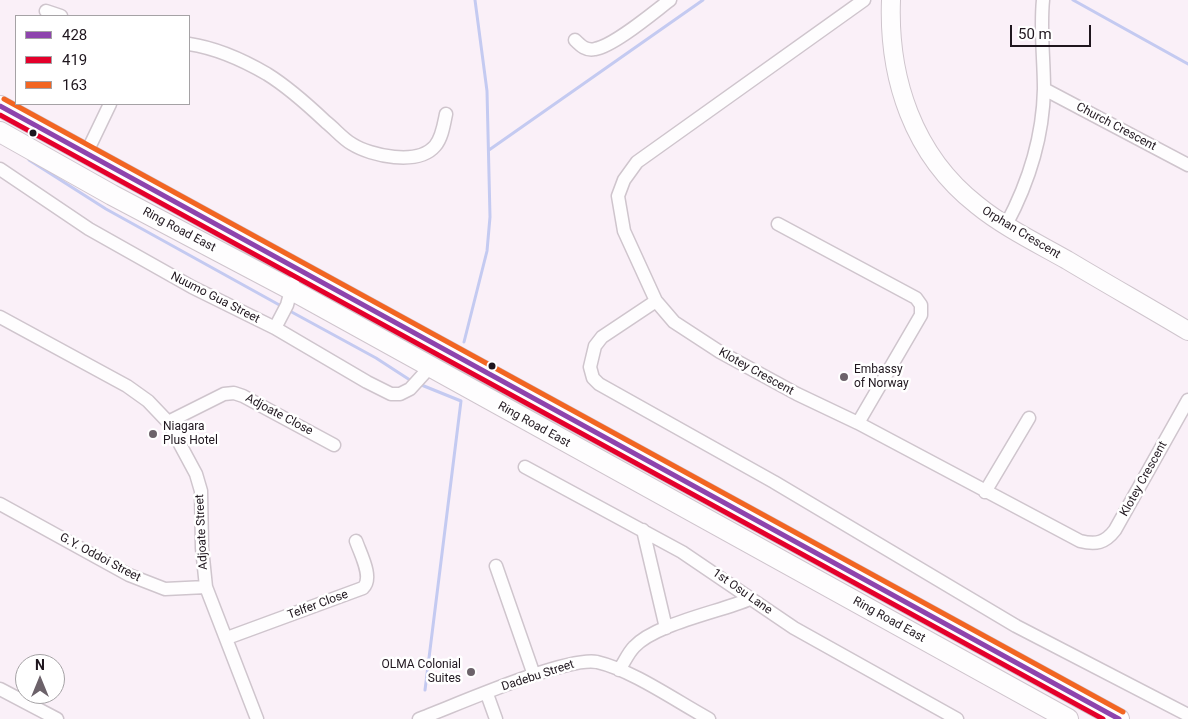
<!DOCTYPE html>
<style>
body{margin:0}
#map{position:relative;width:1188px;height:719px;overflow:hidden;background:#faf0f8;font-family:Roboto,sans-serif}
canvas{display:block}
.legend{position:absolute;left:15px;top:15px;width:175px;height:90px;box-sizing:border-box;background:#fff;border:1px solid #a5a2a5;margin:0;padding:6px 9px;list-style:none;font-size:15px;color:#1f161e}
.legend li{display:flex;align-items:center;gap:10px;height:25px}
.legend b{width:25px;border:1px solid #a5a2a5}
.north{position:absolute;left:15px;top:654px;width:50px;height:50px;box-sizing:border-box;background:#fff;border:1px solid #a5a2a5;border-radius:50%;rotate:0deg;font-size:14px;font-weight:700;line-height:20px;text-align:center;color:#1f161e}
.north::after{content:'';display:block;margin:auto;width:18px;height:22px;background:#6c626a;clip-path:polygon(50% 0,100% 100%,50% 72%,0 100%)}
.scale{position:absolute;left:1010px;top:25px;width:81px;height:22px;box-sizing:border-box;border:2px solid #1f161e;border-top:0;padding-left:6px;font-size:15px;line-height:18px;white-space:nowrap;color:#1f161e;-webkit-text-stroke:4px #fff;paint-order:stroke}
</style>
<div id="map">
<canvas width="1188" height="719"></canvas>
<ul class="legend">
<li><b style="height:6px;background:#8e44ad"></b>428</li>
<li><b style="height:6px;background:#e4002b"></b>419</li>
<li><b style="height:6px;background:#f26522"></b>163</li>
</ul>
<div class="north">N</div>
<div class="scale">50 m</div>
</div>
<script>
const ctx = document.querySelector('canvas').getContext('2d');
ctx.lineJoin = 'round';
function trace(path, color, width, dash) { ctx.strokeStyle = color; ctx.lineWidth = width; ctx.lineCap = dash ? 'butt' : 'round'; ctx.setLineDash(dash || []); ctx.stroke(path); }
function label(font, color, halo, rows, align = 'center') {
  ctx.font = font + ' Roboto,sans-serif'; ctx.lineWidth = 5; ctx.setLineDash([]); ctx.textBaseline = 'middle'; ctx.strokeStyle = halo; ctx.fillStyle = color; for (const [text, x, y, turn = 0] of rows) {
    ctx.save(); ctx.translate(x, y); ctx.rotate((+turn || 0) * Math.PI / 180); ctx.textAlign = isNaN(turn) ? turn : align; if (halo) ctx.strokeText(text, 0, 0); ctx.fillText(text, 0, 0); ctx.restore();
  }
}
trace(new Path2D(`
 M1073,0l115,64
 M489,150l214,-150
 M29,160l77,49 177,98
 M288,310l88,48 37,24
 M464,342l23,-91 3,-34 -3,-126 -12,-91
 M419,384l42,17 -36,289`), '#c4caf1', 3);
const street = new Path2D(`
 M864,0l-227,162 -13,18 -6,16 6,35 32,70 18,21 46,30 77,42 61,29 222,118c16,4 25,2 35,-11l73,-130
 M46,11l15,5
 M575,40c6,6 11,11 20,9 19,-3 59,-37 75,-49
 M189,44c27,4 54,16 78,30 21,13 41,31 59,48 9,7 17,17 26,22 19,12 66,22 83,2 7,-8 9,-22 11,-32
 M1044,89l144,76
 M86,154l24,-50
 M0,169l89,60 103,58 83,41 92,54 24,12h9l10,-5 20,-22
 M778,224l138,74 5,7v10l-63,108
 M1006,225c23,-43 37,-86 38,-136 0,-30 -4,-59 -1,-89
 M656,301l-54,36 -7,9 -5,21 3,11 6,6 175,98 242,144 172,89
 M0,317l127,69 21,15 20,21 28,52 5,17 1,57 4,39 51,132
 M275,328l12,-23 6,-22
 M168,422l56,-28 10,-1 9,3 91,49
 M525,467l157,85 112,76 163,91
 M985,492l44,-74
 M0,504l129,71 36,14 41,-2
 M643,530l23,98
 M496,566l38,109
 M227,638l136,-50c11,-10 -3,-35 -7,-47
 M619,670c5,-7 9,-17 15,-23 21,-23 85,-35 116,-48
 M0,689l57,30
 M487,694l9,25
 M419,719c35,-13 147,-63 178,-57 35,8 79,39 112,57`);
const secondary = new Path2D(`
 M891,0c-3,78 22,155 86,205 27,22 60,38 90,55 40,24 81,47 121,71`);
const primary = new Path2D(`
 M0,106l1119,613
 M0,132l112,63 178,94 778,430`);
trace(street, '#cfc5cd', 15);
trace(secondary, '#cfc5cd', 20);
trace(primary, '#cfc5cd', 22);
trace(street, '#fefdfe', 12);
trace(secondary, '#fefdfe', 18);
trace(primary, '#fefdfe', 20);
trace(new Path2D(`
 M0,106l1119,613`), '#8e44ad', 5);
trace(new Path2D(`
 M0,115l1103,604`), '#e4002b', 5);
trace(new Path2D(`
 M4,99l1119,613`), '#f26522', 5);
for (const [x, y, r, color] of [
 [33,133,4.5,"#1f161e"],
 [492,366,4.5,"#1f161e"],
 [844,377,5,"#6c626a"],
 [153,434,5,"#6c626a"],
 [471,672,5,"#6c626a"]
]) { const dot = new Path2D(); dot.arc(x, y, r, 0, 2 * Math.PI); ctx.fillStyle = color; ctx.fill(dot); trace(dot, '#fff', 2); }
label('12px', '#1f161e', '#fff', [
 ["Church Crescent",1116,127,28],
 ["Ring Road East",179,230,28],
 ["Orphan Crescent",1021,233,31],
 ["Nuumo Gua Street",215,298,27],
 ["Klotey Crescent",756,372,29],
 ["Adjoate Close",279,415,28],
 ["Ring Road East",534,425,29],
 ["Klotey Crescent",1144,479,-61],
 ["Adjoate Street",202,532,-93],
 ["G.Y. Oddoi Street",100,558,28],
 ["1st Osu Lane",742,592,35],
 ["Telfer Close",318,605,-20],
 ["Ring Road East",889,620,29],
 ["Dadebu Street",538,676,-18]
]);
label('12px', '#1f161e', '#fff', [
 ["Embassy",854,370],
 ["of Norway",854,384],
 ["Niagara",163,427],
 ["Plus Hotel",163,441],
 ["OLMA Colonial",461,665,"right"],
 ["Suites",461,679,"right"]
], 'left');
</script>
